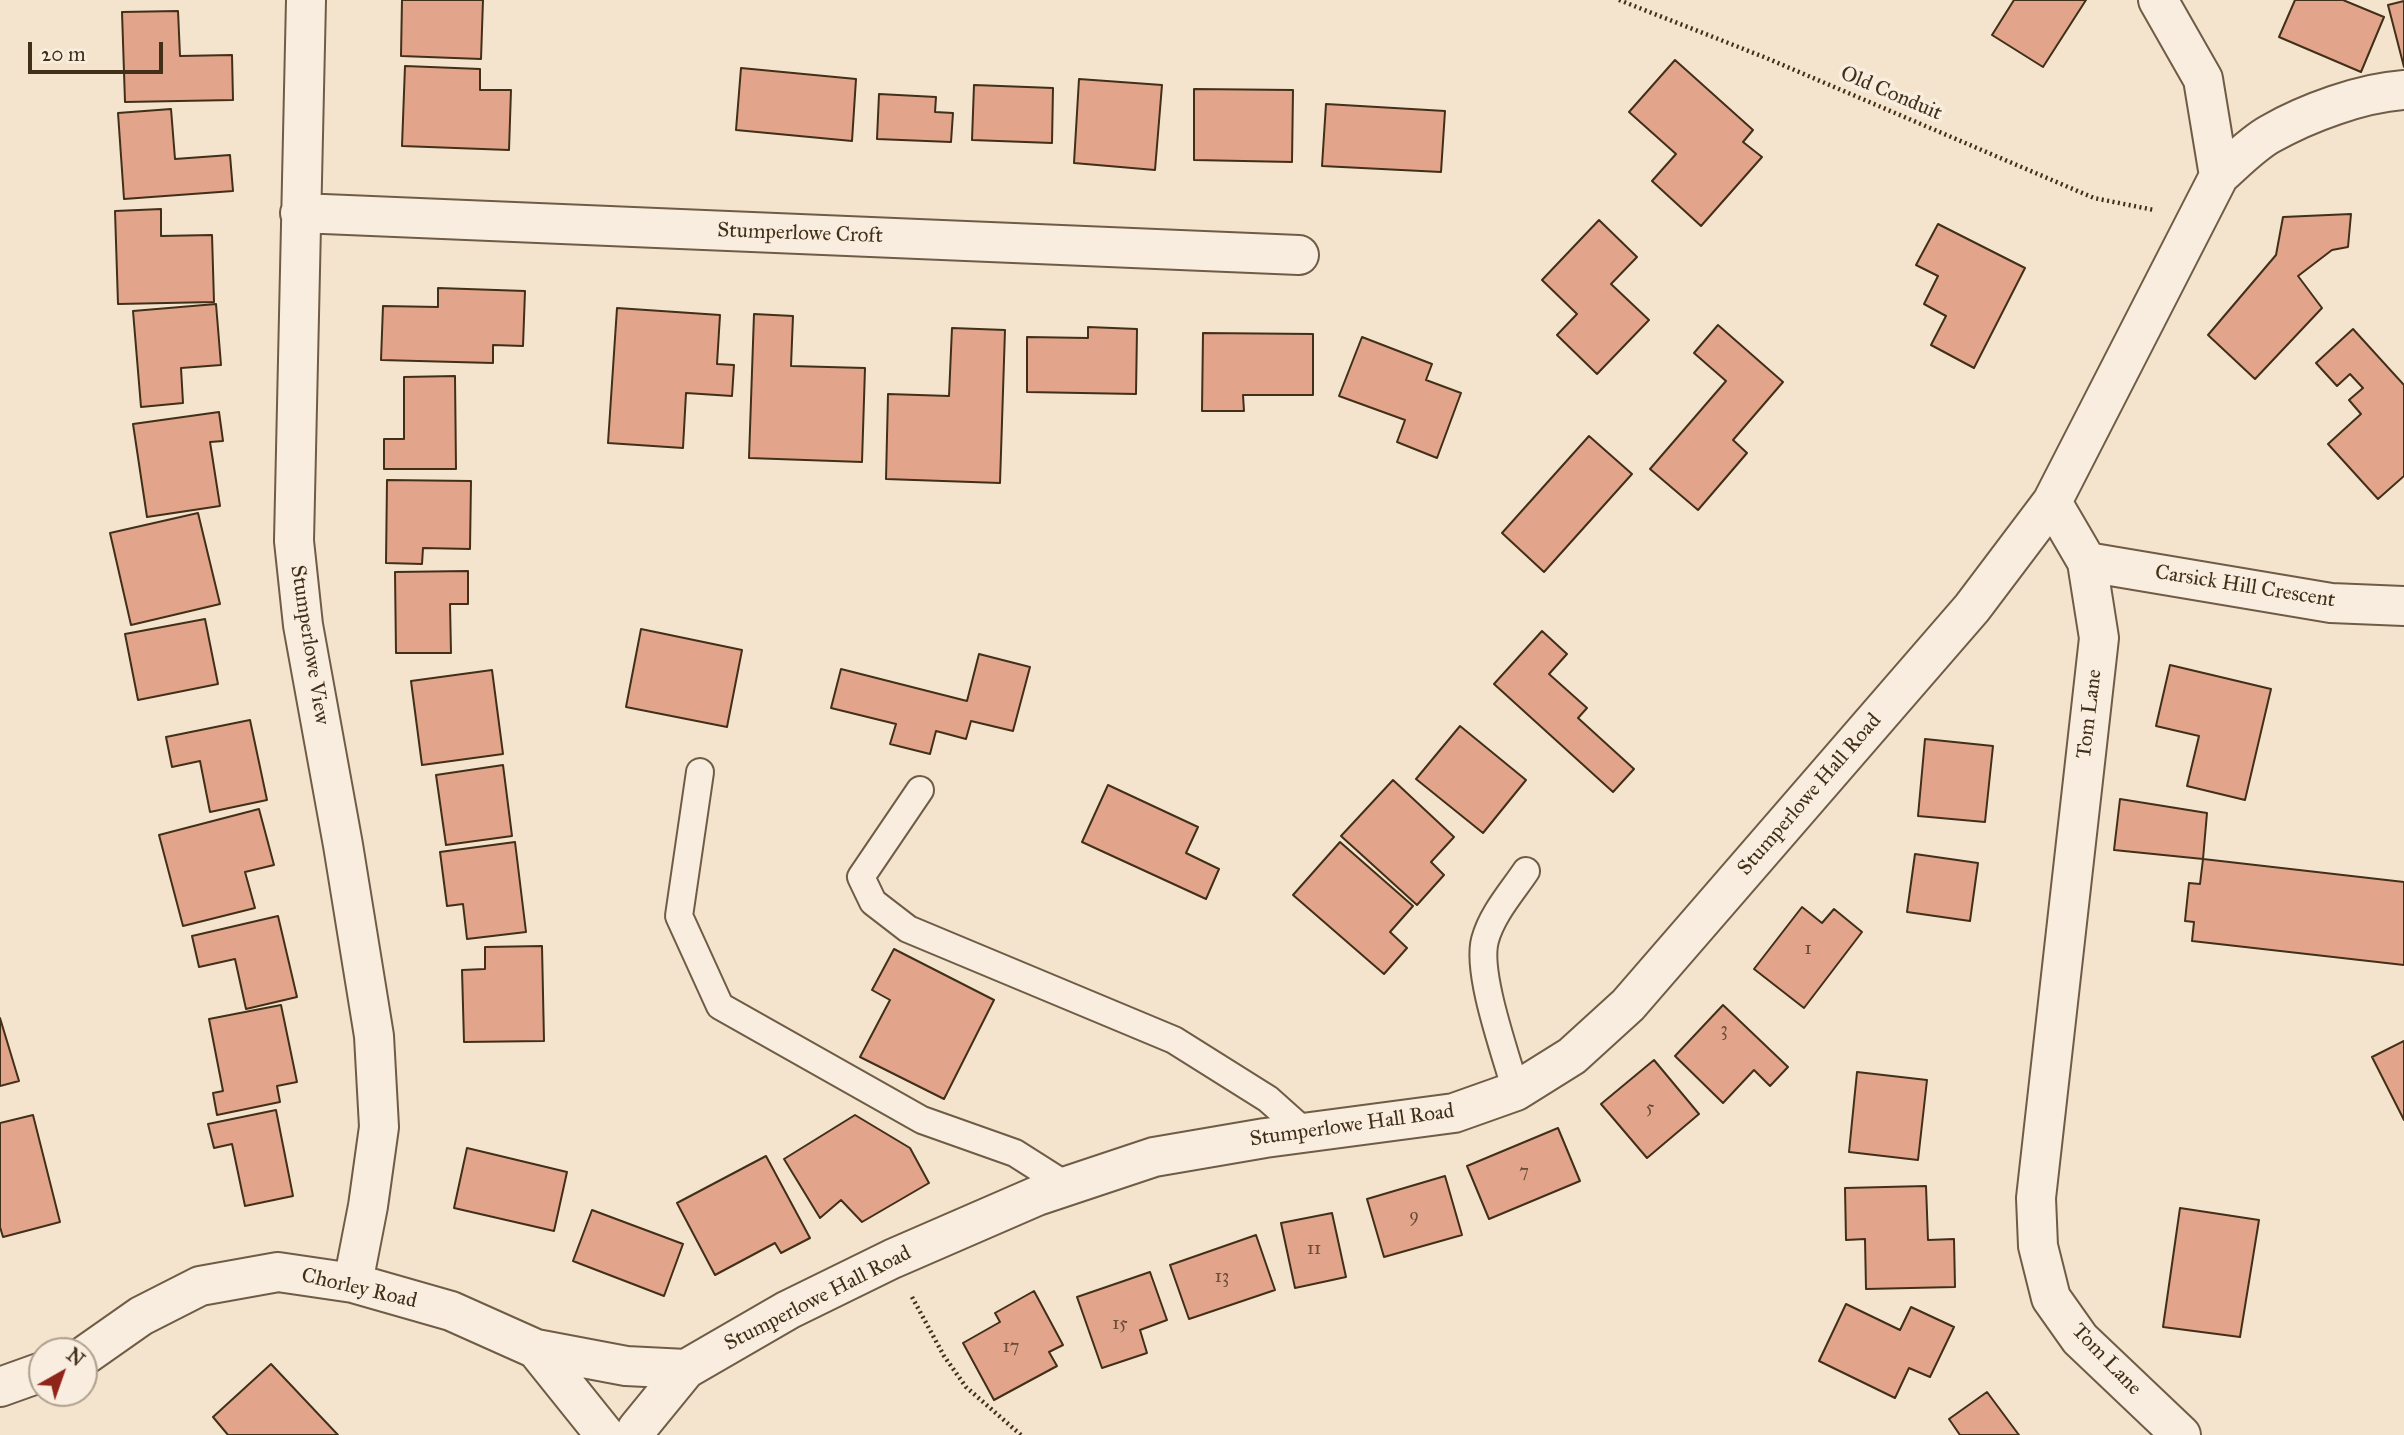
<!DOCTYPE html>
<style>
body{margin:0}
#map{position:relative;width:2404px;height:1435px;overflow:hidden;background:#f4e4cd;font-family:"IM FELL Great Primer",serif}
canvas{display:block}
.north{position:absolute;left:28px;top:1337px;width:70px;height:70px;box-sizing:border-box;background:#f8edde;border:2px solid #afa18f;border-radius:50%;rotate:40deg;font-size:19px;font-weight:700;line-height:28px;text-align:center;color:#412f18}
.north::after{content:'';display:block;margin:auto;width:24px;height:32px;background:#8f2418;clip-path:polygon(50% 0,100% 100%,50% 72%,0 100%)}
.scale{position:absolute;left:28px;top:42px;width:135px;height:32px;box-sizing:border-box;border:4px solid #412f18;border-top:0;padding-left:9px;font-size:21px;line-height:24px;white-space:nowrap;color:#412f18;-webkit-text-stroke:5px #f8edde;paint-order:stroke}
</style>
<div id="map">
<canvas width="2404" height="1435"></canvas>
<div class="north">N</div>
<div class="scale">20 m</div>
</div>
<script>
const ctx = document.querySelector('canvas').getContext('2d');
ctx.lineJoin = 'round';
function fill(path, color) { ctx.fillStyle = color; ctx.fill(path, 'evenodd'); }
function trace(path, color, width, dash) { ctx.strokeStyle = color; ctx.lineWidth = width; ctx.lineCap = dash ? 'butt' : 'round'; ctx.setLineDash(dash || []); ctx.stroke(path); }
function label(font, color, halo, rows, align = 'center') {
  ctx.font = font + ' "IM FELL Great Primer",serif'; ctx.lineWidth = 7; ctx.setLineDash([]); ctx.textBaseline = 'middle'; ctx.strokeStyle = halo; ctx.fillStyle = color; for (const [text, x, y, turn = 0] of rows) {
    ctx.save(); ctx.translate(x, y); ctx.rotate((+turn || 0) * Math.PI / 180); ctx.textAlign = isNaN(turn) ? turn : align; if (halo) ctx.strokeText(text, 0, 0); ctx.fillText(text, 0, 0); ctx.restore();
  }
}
const building = new Path2D(`
 M402,0h81l-2,59 -80,-3z
 M2014,0h72l-43,67 -51,-32z
 M2295,0h48l41,17 -23,55 -82,-35z
 M2404,1v66l-16,-62z
 M178,11l2,45 52,-1 1,45 -108,2 -3,-90z
 M1675,60l78,70 -10,12 19,15 -61,69 -49,-45 24,-27 -47,-42z
 M405,66l75,3v21h31l-2,60 -107,-4z
 M741,68l115,11 -4,62 -116,-11z
 M1079,79l83,6 -7,85 -81,-7z
 M974,85l79,3 -1,55 -80,-3z
 M1194,89l99,1 -1,72 -98,-2z
 M879,94l57,3 -1,15 18,1 -2,29 -74,-3z
 M1326,104l119,7 -4,61 -119,-6z
 M171,109l4,50 55,-4 3,36 -109,8 -6,-86z
 M161,209v27l51,-1 2,67 -96,2 -3,-93z
 M2351,214l-3,33 -16,3 -34,26 24,32 -67,71 -47,-44 68,-80 7,-38z
 M1599,220l38,37 -26,27 38,36 -52,54 -40,-39 20,-21 -35,-34z
 M1938,224l87,44 -51,100 -43,-23 15,-29 -22,-12 14,-28 -22,-11z
 M438,288l87,3 -2,55 -30,-1v18l-112,-3 2,-54 55,1z
 M216,304l5,61 -40,3 2,35 -42,4 -8,-96z
 M617,308l103,7 -3,49 17,1 -2,31 -46,-3 -3,55 -75,-5z
 M754,314l39,2 -2,50 74,2 -3,94 -113,-4z
 M1718,325l65,57 -50,58 14,13 -49,57 -48,-41 76,-88 -32,-28z
 M1088,327l49,2 -1,65 -109,-2v-55l61,1z
 M952,328l53,2 -5,153 -114,-4 2,-85 61,2z
 M2353,329l51,56v91l-26,23 -50,-55 33,-30 -12,-14 14,-12 -13,-14 -13,12 -21,-23z
 M1203,333l110,1v61h-70l1,16h-42z
 M1362,337l70,27 -6,16 35,13 -24,65 -40,-16 8,-22 -66,-24z
 M455,376l1,93h-72v-30h20v-62z
 M219,412l4,29 -13,1 10,64 -73,11 -14,-93z
 M1589,436l43,38 -88,98 -42,-39z
 M387,480l84,1 -1,68 -47,-1 -1,16 -36,-1z
 M198,513l22,91 -89,21 -21,-92z
 M468,571v33h-18l1,49h-55l-1,-81z
 M205,619l13,65 -80,16 -13,-66z
 M641,629l101,21 -15,77 -101,-20z
 M1542,631l25,23 -18,20 38,34 -9,10 56,51 -21,23 -119,-108z
 M979,654l51,13 -17,64 -42,-10 -5,18 -30,-8 -6,23 -40,-10 6,-20 -65,-16 10,-39 126,32z
 M2170,665l101,24 -26,111 -58,-14 12,-50 -43,-10z
 M492,670l11,84 -81,11 -11,-84z
 M250,720l17,80 -57,12 -10,-51 -28,6 -6,-30z
 M1460,726l66,54 -43,53 -67,-54z
 M1925,739l68,7 -8,76 -67,-6z
 M503,765l9,71 -66,9 -10,-70z
 M1393,780l61,57 -23,25 13,13 -27,30 -76,-69z
 M1108,785l90,42 -12,26 33,16 -13,30 -124,-57z
 M2120,799l87,14 -4,46 -89,-9z
 M259,809l15,56 -29,7 10,36 -72,18 -24,-91z
 M515,842l11,90 -59,7 -4,-35 -16,2 -7,-54z
 M1340,842l73,64 -23,26 17,16 -23,26 -91,-79z
 M1915,854l63,9 -8,58 -63,-9z
 M2203,859l201,23v83l-212,-24 2,-19 -9,-1 4,-38 11,1z
 M1802,907l20,16 12,-14 28,23 -58,76 -50,-39z
 M278,916l19,81 -51,12 -11,-50 -36,8 -7,-31z
 M542,946l2,95 -80,1 -2,-72 23,-1v-22z
 M894,949l100,51 -50,99 -84,-42 30,-57 -18,-10z
 M281,1005l16,77 -20,4 3,16 -63,13 -4,-22 10,-2 -14,-72z
 M1723,1005l65,62 -18,19 -16,-16 -31,33 -48,-47z
 M0,1018l19,63 -19,5z
 M2404,1041v79l-32,-63z
 M1654,1060l45,54 -52,44 -46,-54z
 M1857,1072l70,8 -9,80 -69,-8z
 M276,1110l17,86 -48,10 -13,-62 -18,4 -6,-24z
 M33,1115l27,107 -57,15 -3,-10v-104z
 M855,1115l55,33 19,35 -67,39 -21,-22 -21,18 -36,-59z
 M1558,1128l22,53 -91,38 -22,-53z
 M467,1148l100,24 -13,59 -100,-23z
 M766,1156l44,82 -29,15 -6,-10 -60,32 -38,-72z
 M1445,1176l17,59 -78,22 -17,-58z
 M1926,1186l2,54 26,-1 1,48 -89,2 -1,-50 -19,1 -1,-52z
 M2180,1208l79,12 -19,117 -77,-10z
 M592,1210l91,34 -19,52 -91,-35z
 M1332,1213l14,64 -51,11 -14,-65z
 M1256,1235l19,55 -86,29 -19,-54z
 M1150,1272l17,48 -27,10 7,23 -45,15 -25,-71z
 M1034,1291l29,54 -14,7 8,14 -63,34 -31,-57 37,-21 -5,-9z
 M1846,1304l54,26 11,-23 43,20 -24,50 -21,-9 -14,30 -76,-37z
 M271,1364l67,71h-110l-15,-18z
 M1987,1392l32,43h-59l-11,-16z`);
fill(building, '#e2a58c');
trace(building, '#412f18', 2);
const service = new Path2D(`
 M700,772l-21,144 41,90 202,114 93,33 52,33
 M920,790l-59,87 12,25 35,27 266,111 94,59 38,34
 M1516,1091c-10,-36 -40,-118 -31,-151 7,-26 27,-48 41,-69`);
const minor = new Path2D(`
 M306,0l-12,541 9,84 40,220 31,191 5,91 -11,79 -15,77
 M2158,0l45,79 16,97 -167,326 35,60 12,76 -63,560 2,48 13,52 29,41 101,96
 M2219,176c16,-14 33,-32 51,-42 37,-21 91,-41 134,-44
 M300,213l999,42
 M2087,562l244,41 73,3
 M536,1349l90,17 60,3 102,-59 104,-51 145,-63 117,-39 111,-19 189,-25 62,-22 56,-35 56,-51 344,-397 80,-106
 M84,1356l57,-40 59,-30 78,-14 75,11 98,28 85,38 69,86
 M0,1387l42,-15
 M635,1435l2,-6 49,-60`);
trace(service, '#6e5c45', 30);
trace(minor, '#6e5c45', 42);
trace(new Path2D(`
 M1619,0l145,57 330,141 60,12
 M912,1297l32,59 22,31 55,48`), '#412f18', 4.5, [2, 3.5]);
trace(service, '#f8edde', 26);
trace(minor, '#f8edde', 38);
label('18px', '#694c35', null, [
 ["1",1808,950],
 ["3",1724,1031],
 ["5",1650,1109],
 ["7",1524,1173],
 ["9",1414,1217],
 ["11",1314,1250],
 ["13",1222,1278],
 ["15",1120,1325],
 ["17",1011,1348]
]);
label('21px', '#412f18', '#f8edde', [
 ["Old Conduit",1891,94,23],
 ["Stumperlowe Croft",800,234,2],
 ["Carsick Hill Crescent",2245,587,9],
 ["Stumperlowe View",309,645,81],
 ["Tom Lane",2090,714,-83],
 ["Stumperlowe Hall Road",1810,795,-49],
 ["Stumperlowe Hall Road",1352,1126,-8],
 ["Chorley Road",359,1289,13],
 ["Stumperlowe Hall Road",818,1299,-27],
 ["Tom Lane",2106,1360,46]
]);
</script>
